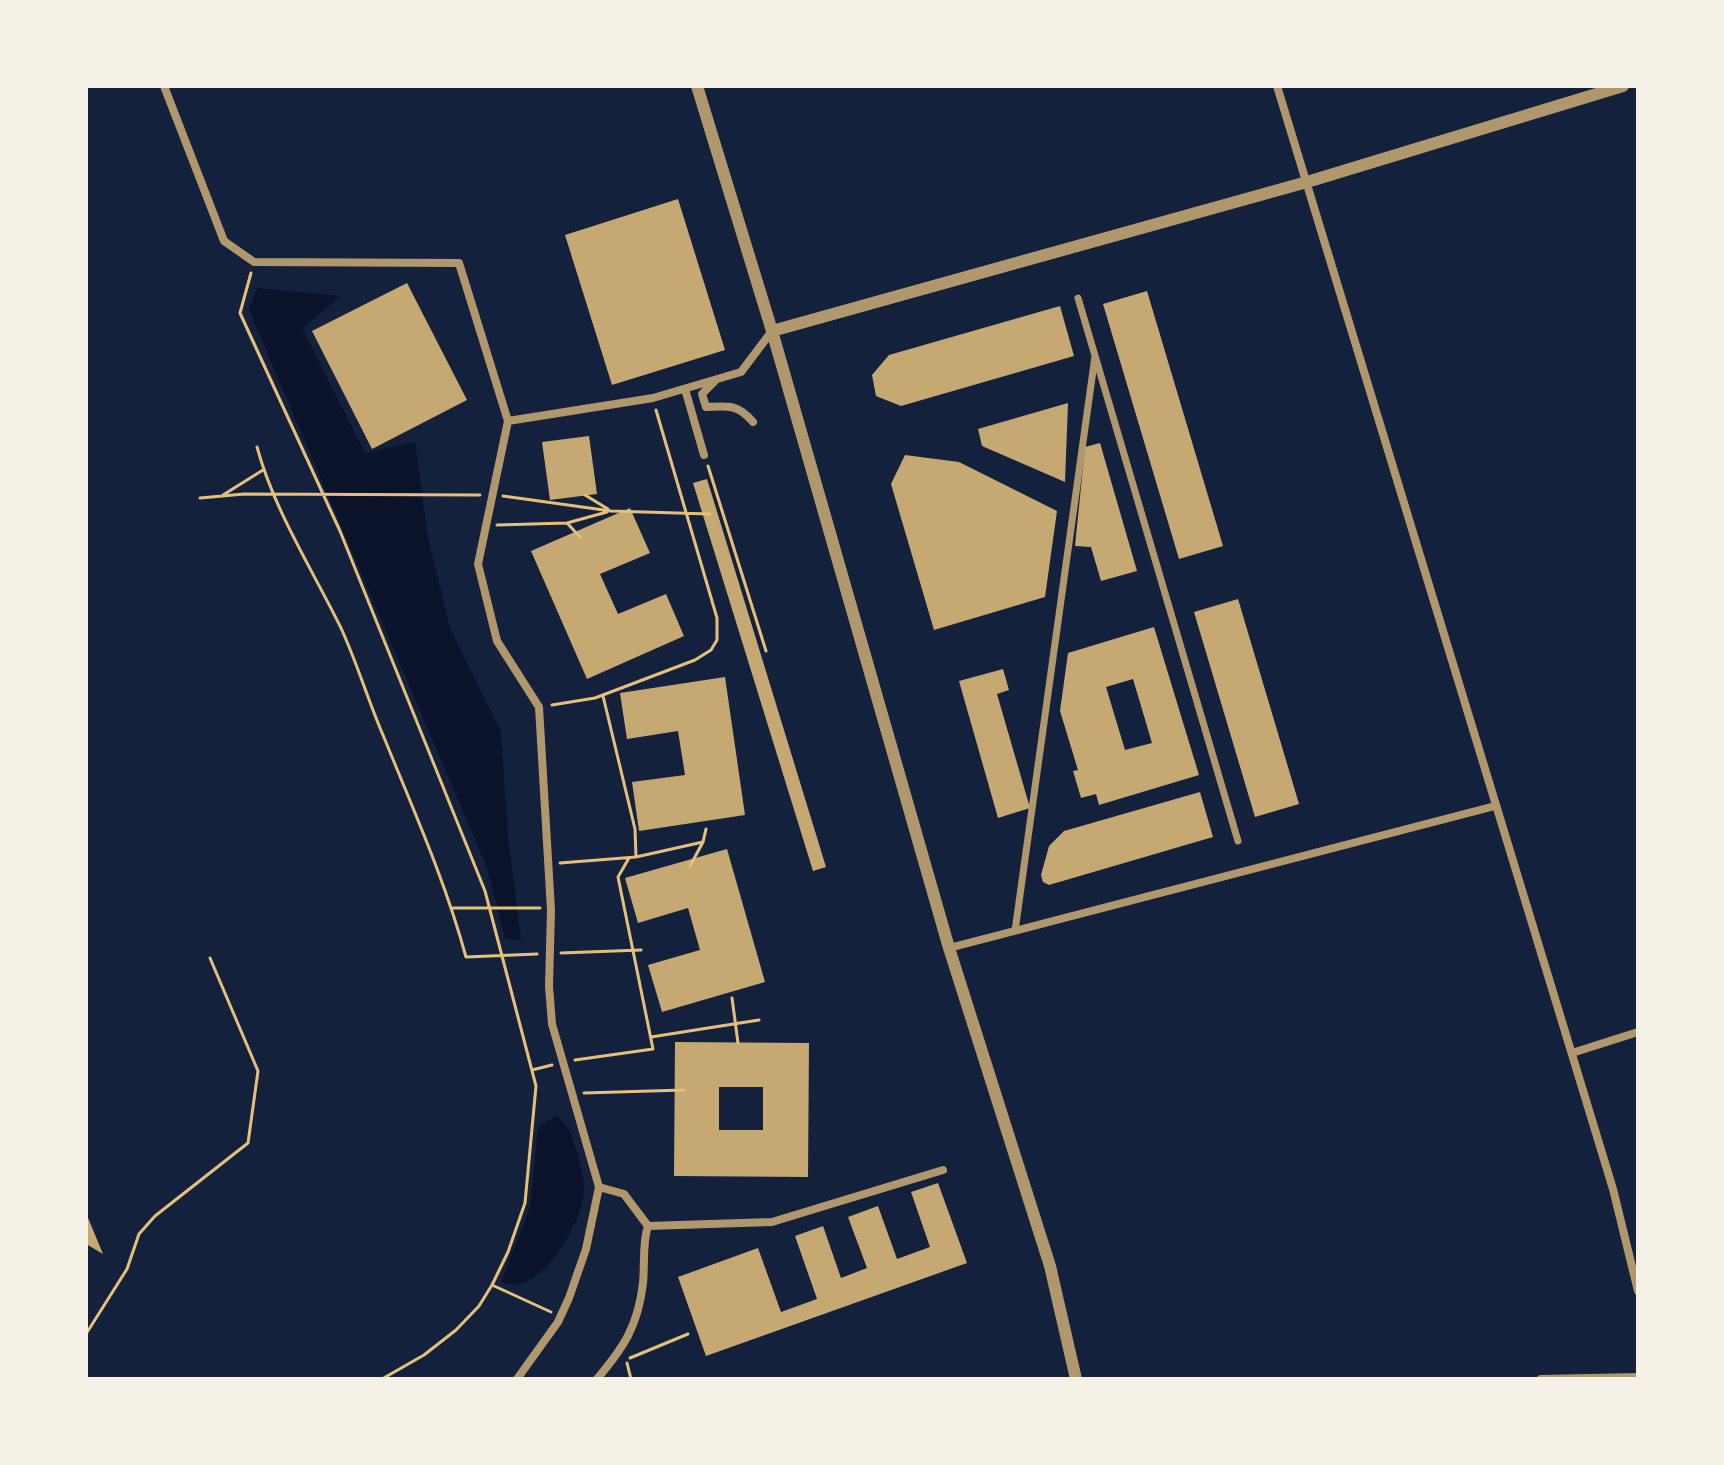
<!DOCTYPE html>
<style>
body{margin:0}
#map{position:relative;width:1724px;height:1465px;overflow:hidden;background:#14213d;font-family:Ubuntu,sans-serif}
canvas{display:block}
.frame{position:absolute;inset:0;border:88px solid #f6f1e7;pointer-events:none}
</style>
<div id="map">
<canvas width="1724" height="1465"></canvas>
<div class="frame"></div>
</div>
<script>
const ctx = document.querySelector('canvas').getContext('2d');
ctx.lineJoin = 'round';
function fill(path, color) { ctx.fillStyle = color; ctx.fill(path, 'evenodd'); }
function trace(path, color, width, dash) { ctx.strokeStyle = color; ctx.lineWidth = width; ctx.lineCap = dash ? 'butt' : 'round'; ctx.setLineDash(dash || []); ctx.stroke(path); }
fill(new Path2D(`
 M257,288l84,8 -39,32 63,125 50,-11 13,95 22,91 51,104 7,104 13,105 -16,-3 -18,-70 -238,-558z
 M556,1116c12,7 15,18 19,31 4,14 9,29 9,43 0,31 -46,111 -83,92l29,-75 8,-80z`), '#0b132b');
fill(new Path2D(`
 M678,199l47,151 -113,35 -47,-150z
 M407,283l60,117 -95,49 -60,-118z
 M1147,291l76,255 -44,13 -76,-255z
 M1060,306l14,50 -173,50 -25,-10 -4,-21 17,-20z
 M1068,403l-3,79 -83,-36 -4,-17z
 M589,436l8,58 -47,6 -8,-58z
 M1100,443l37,128 -36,10 -10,-34 -16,-1 10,-99z
 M905,455l54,7 98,49 -12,86 -111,33 -43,-146z
 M707,479l119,388 -13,4 -120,-388z
 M630,508l20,45 -50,21 18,40 48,-20 18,42 -97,43 -56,-128z
 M1238,599l61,205 -44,13 -61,-205z
 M1154,627l45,148 -100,30 -3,-11 -15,4 -8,-27 5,-1 -18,-59 8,-58zM1133,679l19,64 -27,7 -19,-63z
 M1003,669l6,21 -12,4 33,114 -32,10 -39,-137z
 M725,677l20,138 -106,16 -7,-49 53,-7 -7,-44 -51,8 -7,-46z
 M1200,792l13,45 -164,48 -6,-3 -2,-7 8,-29 15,-15z
 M727,849l38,133 -103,30 -14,-47 52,-15 -12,-42 -50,15 -13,-45z
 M675,1042l134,1 -1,134 -134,-1zM719,1087h44v43h-44z
 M938,1183l29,80 -261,93 -28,-79 80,-29 23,64 36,-13 -22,-63 28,-10 18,52 26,-10 -19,-51 30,-11 19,53 33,-12 -19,-55z
 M86,1213l17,41 -17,-10z`), '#c6a872');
trace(new Path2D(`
 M251,273l-11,40 100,218 145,360 51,195 -11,117 -17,49 -16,33 -13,21 -23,24 -32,25 -42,24
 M257,447c17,63 55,122 84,181 16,35 27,72 42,107 30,74 62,145 83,222l71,-3
 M708,466l58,185
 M223,495l40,-25
 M585,495l23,14
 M503,496l108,15 99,3
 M200,498l44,-4 236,1
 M567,523l13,14
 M497,525l70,-2 40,-11
 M603,696l32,133 1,28
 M552,705l43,-7 100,-38 16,-10 6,-10v-22l-61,-208
 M560,863l76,-6 67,-15
 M690,866l13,-24 3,-13
 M452,908h88
 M561,953l80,-3
 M732,998l6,45
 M651,1037l108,-17
 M575,1060l78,-11 -35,-172 11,-19
 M532,1070l20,-5
 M584,1093l100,-3
 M492,1285l59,27
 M86,1334l41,-65 12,-35 16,-18 93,-73 10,-72 -48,-113
 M630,1358l58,-24
 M627,1363l4,16`), '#e5c07b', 3);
trace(new Path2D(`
 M1078,298l160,543
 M1015,931l80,-575`), '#b1986c', 7);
trace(new Path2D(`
 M164,86l60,155 30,21 205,1 49,158 -30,143 19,77 42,66 12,203 -2,76 3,38 47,163 -13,62 -17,49 -11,24 -41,57
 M1277,86l336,1103 25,102
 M715,381l-13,13 4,13c23,-1 32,-3 47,15
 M685,389l19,66
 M508,421l145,-23 88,-26 31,-41
 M949,948l546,-142
 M1572,1053l66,-21
 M648,1226l124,-4 171,-52
 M597,1379c27,-32 41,-53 46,-96 2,-20 -1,-39 5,-57l-24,-32 -25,-7
 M1541,1379l97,-2`), '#b1986c', 8);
trace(new Path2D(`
 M697,86l75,245 177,617 101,318 26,113
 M772,331l535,-149 316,-96`), '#b1986c', 12);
</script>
